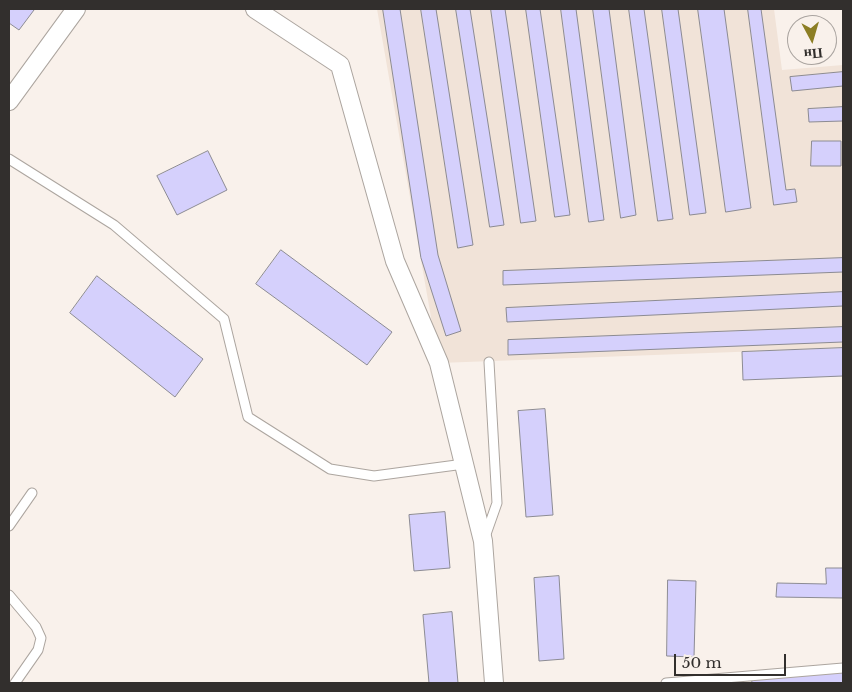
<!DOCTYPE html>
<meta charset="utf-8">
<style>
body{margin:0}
#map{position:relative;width:852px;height:692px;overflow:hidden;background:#f9f1eb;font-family:"Libre Baskerville",serif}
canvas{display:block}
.frame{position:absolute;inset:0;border:10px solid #322f2d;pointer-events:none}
.north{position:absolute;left:787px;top:15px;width:50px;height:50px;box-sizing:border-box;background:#f9f1eb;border:1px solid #a9a39f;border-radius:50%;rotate:174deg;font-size:14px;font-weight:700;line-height:20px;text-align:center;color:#322f2d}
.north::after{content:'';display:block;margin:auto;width:18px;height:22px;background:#8c7e24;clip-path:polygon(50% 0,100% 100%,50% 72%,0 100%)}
.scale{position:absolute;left:674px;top:654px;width:112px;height:22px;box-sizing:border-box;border:2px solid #322f2d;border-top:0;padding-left:6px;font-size:15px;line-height:18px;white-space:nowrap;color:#322f2d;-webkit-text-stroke:4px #f9f1eb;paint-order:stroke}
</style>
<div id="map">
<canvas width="852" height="692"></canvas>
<div class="frame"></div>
<div class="north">Пн</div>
<div class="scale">50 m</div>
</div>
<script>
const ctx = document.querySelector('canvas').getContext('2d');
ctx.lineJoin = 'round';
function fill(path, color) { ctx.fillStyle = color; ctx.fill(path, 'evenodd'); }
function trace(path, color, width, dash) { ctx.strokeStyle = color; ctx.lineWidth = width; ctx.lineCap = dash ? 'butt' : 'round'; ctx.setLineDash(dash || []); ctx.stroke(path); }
fill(new Path2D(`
 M377,9h397l8,61 61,-5v283l-404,15z`), '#f1e3d8');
const building = new Path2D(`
 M9,9h23l2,1 -15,20 -10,-7z
 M383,9h17l38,246 23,76 -15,5 -25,-78z
 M421,9h15l37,236 -15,3z
 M456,9h14l34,216 -14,2z
 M491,9h14l31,212 -15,2z
 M526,9h14l30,206 -15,2z
 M561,9h15l28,211 -15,2z
 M593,9h16l27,206 -15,3z
 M629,9h15l29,210 -15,2z
 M662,9h16l28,204 -16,2z
 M698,9h26l27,199 -25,4z
 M748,9h13l25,181 9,-1 2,13 -23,3z
 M843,72v14l-51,5 -2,-14z
 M843,107v14l-34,1 -1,-13z
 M812,141h29v25h-30z
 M208,151l19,39 -50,25 -20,-39z
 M281,250l111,82 -25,33 -111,-81z
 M843,258v14l-340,13v-14z
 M97,276l106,83 -28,38 -105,-84z
 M843,292v14l-336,16 -1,-14z
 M843,327v15l-335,13v-15z
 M843,348v28l-100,4 -1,-28z
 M545,409l8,106 -27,2 -8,-106z
 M445,512l5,56 -36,3 -5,-56z
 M826,568h17v30l-67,-1 1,-14 49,1z
 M559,576l5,83 -25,2 -5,-83z
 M668,580l28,1 -2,76 -27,-1z
 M452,612l6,71h-29l-6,-68z
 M843,668v15h-91l-1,-9z`);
fill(building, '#d5d0fc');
trace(building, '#8c8b93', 1);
const service = new Path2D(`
 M9,159l105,66 110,94 24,98 82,52 44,7 90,-12
 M9,526l23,-33
 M485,537l12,-34 -8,-141
 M9,595l27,32 5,11 -3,12 -23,33
 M666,683l177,-15`);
const minor = new Path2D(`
 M255,9l85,56 55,196 44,102 44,178 11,142
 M9,101l67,-92`);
trace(service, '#aca59f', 11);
trace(minor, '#aca59f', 20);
trace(service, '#fff', 9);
trace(minor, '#fff', 18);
</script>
